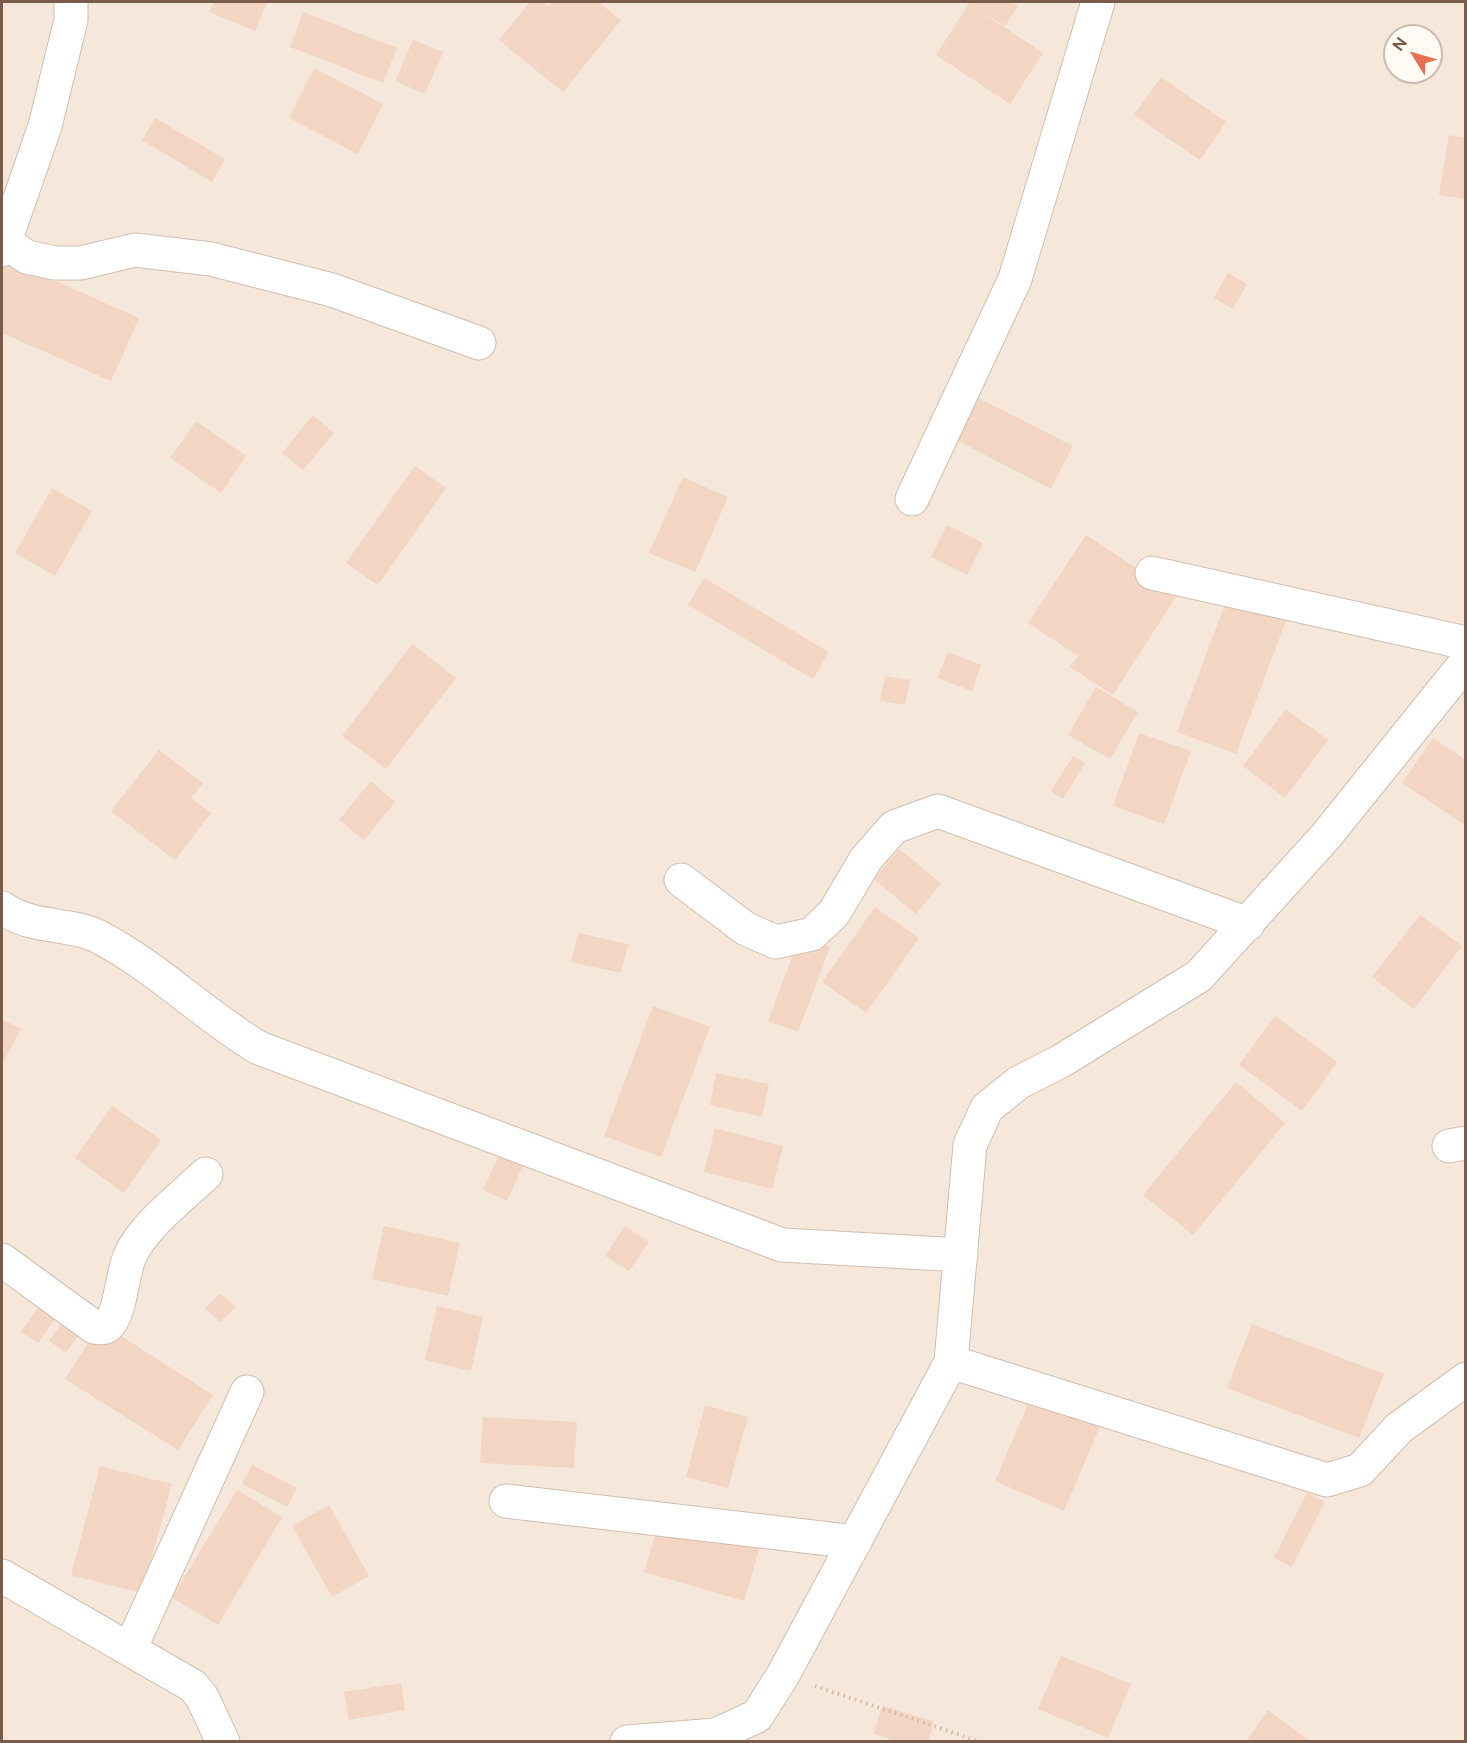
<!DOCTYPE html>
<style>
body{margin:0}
#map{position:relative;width:1467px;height:1743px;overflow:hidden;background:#fdf6ec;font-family:Raleway,sans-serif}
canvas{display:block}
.frame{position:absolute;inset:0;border:3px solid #7a5c4d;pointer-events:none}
.north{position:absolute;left:1383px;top:24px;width:60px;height:60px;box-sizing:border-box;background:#fffaf3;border:2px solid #cabbb1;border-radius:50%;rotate:307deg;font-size:16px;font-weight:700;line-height:24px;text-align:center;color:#7a5c4d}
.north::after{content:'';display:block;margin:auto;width:21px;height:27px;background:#e76f51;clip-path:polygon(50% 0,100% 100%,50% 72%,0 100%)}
</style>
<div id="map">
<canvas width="1467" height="1743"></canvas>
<div class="frame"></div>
<div class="north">N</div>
</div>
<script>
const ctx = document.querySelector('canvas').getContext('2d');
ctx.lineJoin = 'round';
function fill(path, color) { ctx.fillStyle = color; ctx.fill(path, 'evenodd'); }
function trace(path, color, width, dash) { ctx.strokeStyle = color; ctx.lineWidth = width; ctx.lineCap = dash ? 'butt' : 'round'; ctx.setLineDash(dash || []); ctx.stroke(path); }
fill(new Path2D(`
 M2,2h1463v1739h-1463zM1395,36h36v36h-36z`), '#f5e8da');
fill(new Path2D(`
 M214,2h53l-12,29 -46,-19z
 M530,2h13l5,4 4,-4h46l23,18 -58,72 -64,-52z
 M970,2h41l7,4 -13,20 -28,-17 66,44 -33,51 -74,-49z
 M303,12l94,36 -14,35 -93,-36z
 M413,40l30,12 -18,42 -30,-13z
 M314,68l69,36 -25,50 -69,-36z
 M1161,77l65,45 -26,38 -66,-45z
 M155,118l70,41 -13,23 -70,-42z
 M1449,135l17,3v61l-27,-4z
 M2,257l137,61 -28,63 -109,-48z
 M1228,273l19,11 -14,25 -19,-11z
 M978,398l95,48 -22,43 -95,-49z
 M313,415l21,18 -31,37 -21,-17z
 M196,421l50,35 -25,37 -51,-35z
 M415,466l31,22 -68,97 -32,-22z
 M683,477l45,20 -33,75 -46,-19z
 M52,488l40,23 -37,65 -40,-23z
 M947,525l36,18 -16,32 -36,-18z
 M1086,535l91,60 -64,100 -43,-28 8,-11 -50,-33z
 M704,578l125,74 -16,27 -125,-74z
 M1231,588l59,22 -54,144 -59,-22z
 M412,644l44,34 -70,91 -44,-33z
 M948,652l33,13 -9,26 -35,-13z
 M885,676l25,4 -5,25 -25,-4z
 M1096,687l42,25 -28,47 -42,-24z
 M1286,709l42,31 -43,58 -42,-32z
 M1139,733l52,18 -27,73 -51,-18z
 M1433,738l33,22v66l-64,-43z
 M159,750l44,33 -12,15 20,15 -36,47 -64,-49z
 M1073,756l12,7 -22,36 -12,-8z
 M371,781l24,21 -31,38 -25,-20z
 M899,849l42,34 -25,31 -42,-35z
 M875,907l44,31 -53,75 -44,-31z
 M1420,915l42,31 -48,63 -42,-32z
 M578,933l50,11 -7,29 -50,-11z
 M800,936l30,11 -32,85 -30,-11z
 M653,1006l57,21 -49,130 -57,-21z
 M1275,1016l62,46 -35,49 -63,-46z
 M2,1019l19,10 -19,35z
 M716,1073l53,11 -7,33 -52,-12z
 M1236,1082l49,41 -92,112 -50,-40z
 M112,1106l49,34 -37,53 -49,-35z
 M715,1128l68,18 -11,43 -68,-17z
 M499,1155l24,10 -16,36 -24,-11z
 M384,1226l76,17 -12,53 -76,-17z
 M625,1226l24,16 -20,29 -24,-15z
 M220,1293l15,14 -14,15 -16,-13z
 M46,1296l17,12 -25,35 -17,-11z
 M437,1306l46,11 -12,54 -46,-11z
 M71,1310l17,11 -22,32 -17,-12z
 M101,1323l112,72 -35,55 -113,-71z
 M1252,1324l132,50 -25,64 -132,-50z
 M1037,1383l69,29 -42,99 -69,-30z
 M705,1405l43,12 -20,71 -42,-11z
 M483,1417l94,5 -3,46 -94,-5z
 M252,1465l45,23 -10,19 -45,-23z
 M100,1466l72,18 -30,109 -71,-18z
 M237,1490l45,27 -64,108 -46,-27z
 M1307,1493l18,9 -33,65 -18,-9z
 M329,1505l40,71 -37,21 -40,-71z
 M657,1529l105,10 -18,62 -100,-29z
 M1061,1656l70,28 -23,54 -70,-29z
 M401,1683l4,27 -56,10 -5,-28z
 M882,1706l52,15 -6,21h-30l-24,-8z
 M1268,1710l43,32h-65z`), '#f3d5c3');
const minor = new Path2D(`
 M6,243l21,14 28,6h26l54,-13 76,9 121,31 147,53
 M2,250l43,-124 26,-106v-18
 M912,499l103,-220 83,-277
 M1152,573l314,70
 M681,880l65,49 30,13 36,-8 22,-21 32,-54 28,-32 44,-16 310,113
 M2,908c32,22 66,14 95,28 59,30 105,78 162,112l523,197 179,10
 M1449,1146l17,-3
 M2,1260l92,67c6,1 12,2 16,-4 11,-14 12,-49 20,-67 12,-29 53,-60 76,-82
 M951,1362l376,118 33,-10 39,-42 67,-49
 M506,1501l349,41
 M2,1576l191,110 9,11 21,45
 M130,1649l117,-257
 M627,1742l89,-7 41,-19 26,-41 168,-313 19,-217 17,-37 31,-25 43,-22 138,-85 127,-140 140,-174`);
trace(minor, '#d1beb0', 35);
trace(new Path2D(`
 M815,1686l166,56`), '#d9b8a5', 4, [1.5, 4.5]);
trace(minor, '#fff', 33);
</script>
